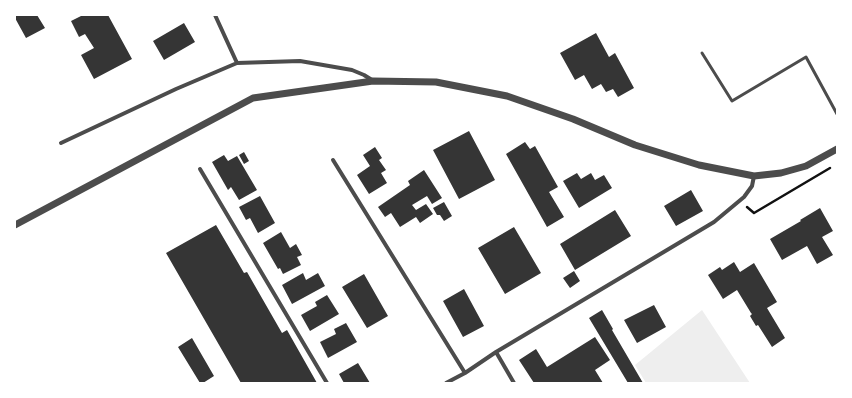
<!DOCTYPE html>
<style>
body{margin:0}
#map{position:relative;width:852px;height:398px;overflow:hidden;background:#fff;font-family:Overpass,sans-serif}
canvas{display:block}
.frame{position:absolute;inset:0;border:16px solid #fff;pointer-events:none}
</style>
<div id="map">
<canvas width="852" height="398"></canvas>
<div class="frame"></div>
</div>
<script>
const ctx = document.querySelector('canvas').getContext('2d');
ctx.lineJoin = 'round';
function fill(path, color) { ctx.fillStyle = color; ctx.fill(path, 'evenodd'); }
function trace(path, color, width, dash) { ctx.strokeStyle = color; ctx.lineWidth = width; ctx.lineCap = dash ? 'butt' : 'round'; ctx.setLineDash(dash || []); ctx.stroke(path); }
fill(new Path2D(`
 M702,310l48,73h-104l-11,-18z`), '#eee');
fill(new Path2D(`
 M15,15h22l8,13 -19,10 -11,-20z
 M83,15h25l24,44 -38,20 -13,-24 13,-7 -9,-14 -6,3 -8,-16z
 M184,23l11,19 -31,18 -11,-19z
 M596,33l13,24 6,-4 19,35 -16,9 -5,-8 -7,3 -5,-8 -9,5 -8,-14 -9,5 -15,-27z
 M469,131l26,49 -36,19 -26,-49z
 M525,142l5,7 5,-3 23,41 -9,5 15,25 -17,10 -41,-73z
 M375,147l7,11 -3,2 7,10 -5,3 6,10 -18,11 -12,-19 13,-9 -7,-11z
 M244,152l5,9 -5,3 -5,-9z
 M224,155l4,6 9,-5 20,34 -18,10 -8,-13 -3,3 -16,-28z
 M424,170l18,28 -10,6 -5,-8 -15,9 4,5 10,-6 7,10 -13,9 -4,-6 -16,10 -9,-14 -6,4 -7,-10 32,-22 -2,-4z
 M577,173l4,6 10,-6 4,7 9,-5 8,13 -33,20 -16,-27z
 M691,190l12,21 -27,15 -12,-20z
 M260,196l15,27 -17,10 -8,-15 -4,2 -7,-13z
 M444,202l8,14 -8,5 -4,-6h-3l-4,-7z
 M820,208l13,23 -11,6 11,18 -16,9 -10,-18 -25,14 -12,-21 31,-18 -1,-1z
 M615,210l16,26 -56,34 -15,-26z
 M216,225l28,48 3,-1 35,61 5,-3 30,53h-76l-75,-130z
 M514,227l27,46 -36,21 -27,-46z
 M281,232l9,16 6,-4 6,11 -5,2 4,8 -18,9 -3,-6 -2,1 -15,-26z
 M734,262l6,10 14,-9 23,39 -10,6 18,30 -13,9 -14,-22 -2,1 -6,-10 2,-2 -1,-1 -14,-23 -14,9 -15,-24 12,-8 2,3z
 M574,271l6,10 -10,7 -7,-10z
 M303,273l3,7 12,-7 7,13 -33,18 -10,-19z
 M364,274l24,42 -21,12 -25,-41z
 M464,289l20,37 -21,11 -20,-36z
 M327,295l12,19 -29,17 -9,-16 16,-9 -2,-4z
 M654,305l12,22 -29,16 -13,-23z
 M602,310l11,19 -1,1 31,53h-15l-39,-65z
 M346,323l11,19 -29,16 -8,-16 16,-8 -2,-5z
 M595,337l15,23 -15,10 8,13h-69l-15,-23 17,-11 11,18z
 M192,338l22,38 -11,7h-3l-22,-36z
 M358,363l12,20h-26l-5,-9z`), '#353535');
trace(new Path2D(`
 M747,207l7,6 76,-45`), '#111', 2.5);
trace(new Path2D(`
 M702,53l30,48 74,-44 31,57`), '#4c4c4c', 3);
trace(new Path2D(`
 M215,15l22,48
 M61,143l115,-54 61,-26 63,-2 52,9 12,5 8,5
 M333,160l132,213
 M200,169l127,214
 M496,352l18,31
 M446,383l19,-10 31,-21 218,-130 30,-25 8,-11 2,-10`), '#4c4c4c', 4);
trace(new Path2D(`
 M15,225l238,-127 120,-17 63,1 71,14 66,23 62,26 64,20 55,11 27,-3 25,-7 31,-17`), '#4c4c4c', 7);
</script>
